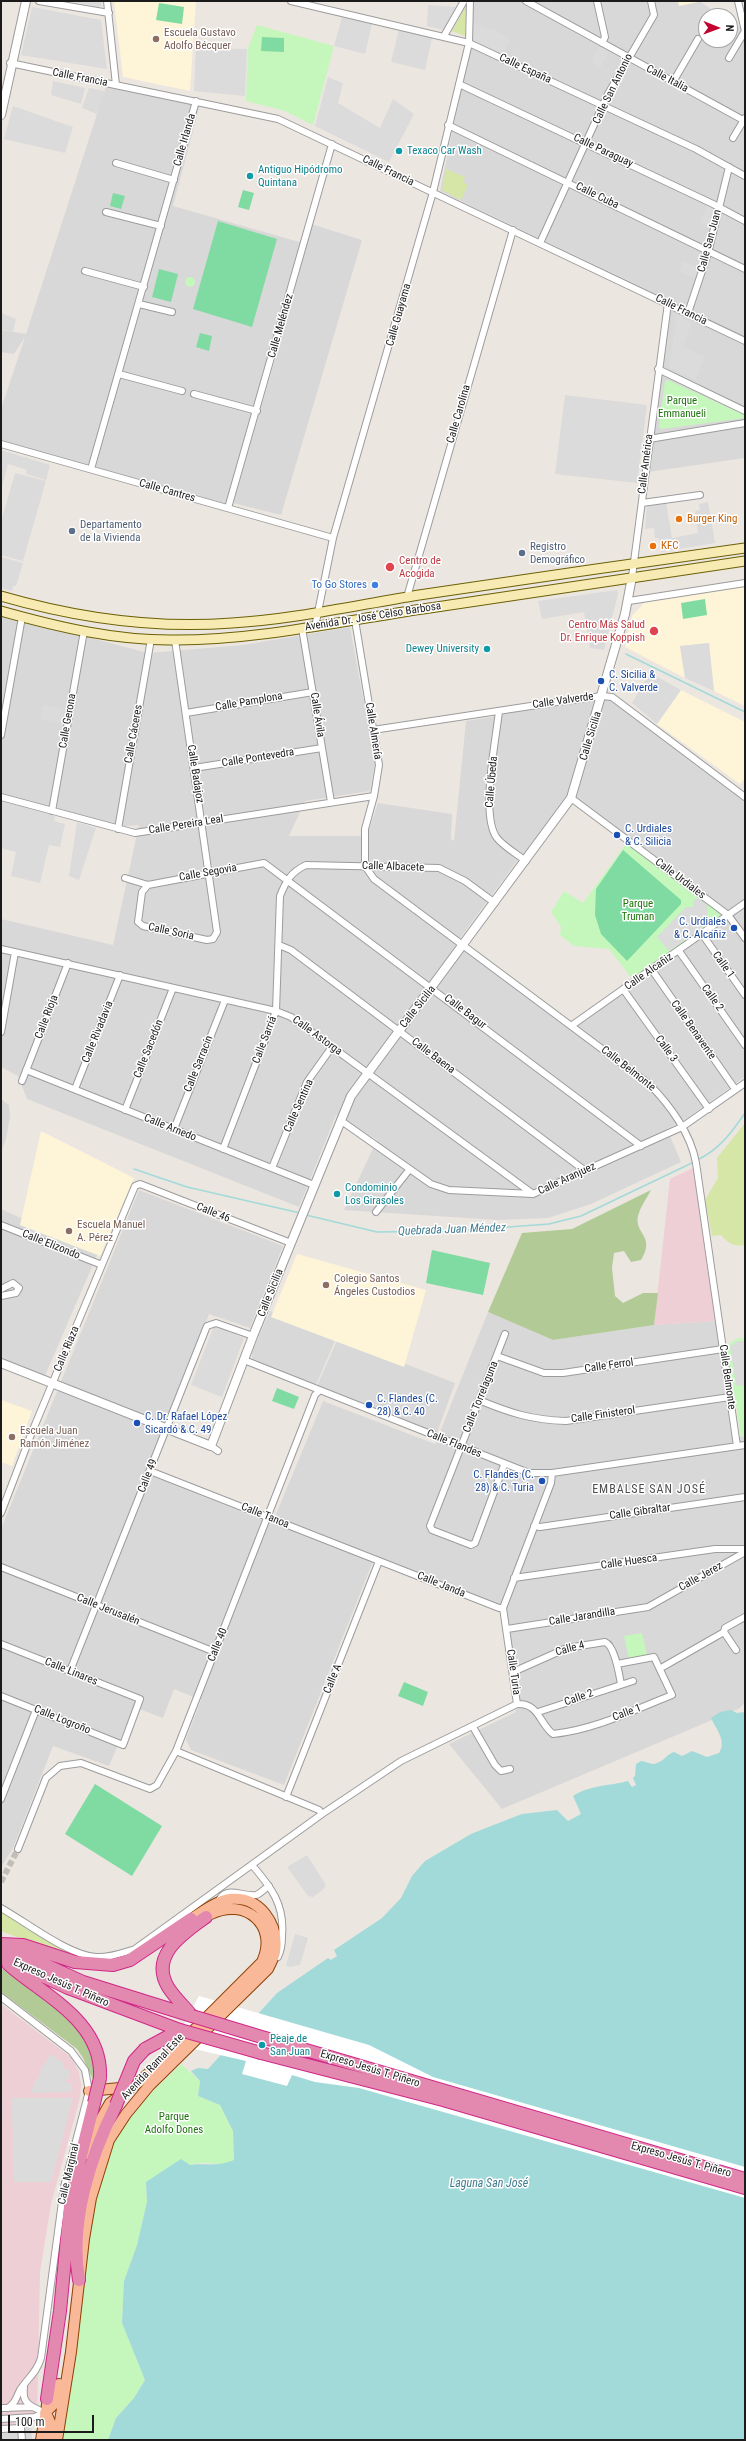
<!DOCTYPE html>
<meta charset="utf-8">
<style>
body{margin:0}
#map{position:relative;width:746px;height:2441px;overflow:hidden;background:#ece6e0;font-family:"Roboto Condensed",sans-serif}
canvas{display:block}
.frame{position:absolute;inset:0;border:2px solid #1b1b1b;pointer-events:none}
.north{position:absolute;left:698px;top:8px;width:40px;height:40px;box-sizing:border-box;background:#fff;border:1px solid #a4a4a4;border-radius:50%;rotate:91deg;font-size:11px;font-weight:700;line-height:16px;text-align:center;color:#1b1b1b}
.north::after{content:'';display:block;margin:auto;width:14px;height:18px;background:#c10530;clip-path:polygon(50% 0,100% 100%,50% 72%,0 100%)}
.scale{position:absolute;left:8px;top:2415px;width:86px;height:18px;box-sizing:border-box;border:2px solid #1b1b1b;border-top:0;padding-left:5px;font-size:12px;line-height:14px;white-space:nowrap;color:#1b1b1b;-webkit-text-stroke:3px #fff;paint-order:stroke}
</style>
<div id="map">
<canvas width="746" height="2441"></canvas>
<div class="frame"></div>
<div class="north">N</div>
<div class="scale">100 m</div>
</div>
<script>
const ctx = document.querySelector('canvas').getContext('2d');
ctx.lineJoin = 'round';
function fill(path, color) { ctx.fillStyle = color; ctx.fill(path, 'evenodd'); }
function trace(path, color, width, dash) { ctx.strokeStyle = color; ctx.lineWidth = width; ctx.lineCap = dash ? 'butt' : 'round'; ctx.setLineDash(dash || []); ctx.stroke(path); }
function label(font, color, halo, rows, align = 'center') {
  ctx.font = font + ' "Roboto Condensed",sans-serif'; ctx.lineWidth = 3; ctx.setLineDash([]); ctx.textBaseline = 'middle'; ctx.strokeStyle = halo; ctx.fillStyle = color; for (const [text, x, y, turn = 0] of rows) {
    ctx.save(); ctx.translate(x, y); ctx.rotate((+turn || 0) * Math.PI / 180); ctx.textAlign = isNaN(turn) ? turn : align; if (halo) ctx.strokeText(text, 0, 0); ctx.fillText(text, 0, 0); ctx.restore();
  }
}
fill(new Path2D(`
 M473,1h226l23,15h-16v24h24v-19l15,9v428l-97,14 23,-171 -231,-110 30,-145z
 M107,83l94,18 -28,105 130,37 -76,261 -128,-36 -98,-24v-35l24,-72 -11,17 -13,-2v-22l25,4z
 M311,224l51,16 -81,275 -48,-12 56,-191z
 M1,614l147,39 95,-8 107,-18 25,135 -5,29 -65,10 -16,35h78l11,-33 74,11 -1,25 3,2 12,-120 32,-5 1,-5 103,-15 1,-5 142,107v279l-59,42 -19,10 14,33 -90,42 -43,14 -50,2 -154,-10 33,-70 -41,-25 -37,92 -272,-108 -9,-23 -17,-9v-148l112,26 26,-120 -27,2 -111,-33zM573,797l156,118 -155,111 -119,-81 65,-88 7,4z
 M1,1099l8,6 1,12 -4,22 -5,13z
 M139,1190l144,56 -33,82 -41,-14 -62,160 125,50 51,-123 112,43 53,-132 65,28 101,-15 62,-4 18,117 11,-2v267l-7,6 -236,100 -53,-65 67,-32 -13,-104 -128,-52 -91,229 -93,-35 -5,-11 15,-39 -27,-11 -11,29 -29,-11 -25,59 -56,-20 -39,100 -13,22v-339z
 M1,1209l97,44 -54,125 -43,-16z
 M270,1311l66,27 -20,47 -64,-25v-8z
 M338,1338l117,45 -18,50 -120,-47z
 M31,2423l1,17h-31v-14z`), '#d9d8d8');
fill(new Path2D(`
 M693,1168l23,153 -62,4 16,-146z
 M1,2004l71,54 7,14 2,13 -1,13 -29,106 -11,68 -3,150 -36,3z`), '#eecfd5');
fill(new Path2D(`
 M114,1h82l-6,90 -67,-14z
 M678,1h25l-24,5z
 M745,586v120l-31,-15 -5,-48 -29,3 5,32 -60,-31 7,-31 13,-14z
 M681,690l64,32v56l-5,6 -83,-60z
 M41,1131l93,47 -34,78 -80,-31z
 M297,1254l129,36 -22,77 -133,-50z
 M1,1400l31,11 -20,55 -11,-4z`), '#fef5d8');
fill(new Path2D(`
 M466,6l-1,30 -13,-5z
 M446,169l19,8 -2,5 5,3 -7,15 -19,-10z
 M745,1123v122c-11,2 -17,-2 -24,-10l-9,1 -7,-36 13,-22 -1,-20z
 M1,1912l71,42 -11,-1 -60,-22z`), '#d5e6a6');
fill(new Path2D(`
 M651,1190c-4,8 -11,17 -13,26 -4,18 18,20 3,44l-10,2 -7,-11 -10,2 -2,15 3,28 8,7 20,-10h15l-4,32 -101,15 -65,-28 34,-79 50,-4z
 M1,1968l57,38 35,40 2,38 -12,-26 -6,-9 -76,-57z`), '#b2cb96');
fill(new Path2D(`
 M257,25l77,21 -21,79 -28,-14 -39,-10 2,-53z
 M185 282a5 5 0 1 1 10 0a5 5 0 1 1-10 0Z
 M668,380l77,35v3l-84,11 -2,-2 6,-46z
 M631,843l90,69v6l-88,62 -24,-31 -35,-3 -14,-11 1,-8 -10,-15 13,-21 19,12 43,-59z
 M738,1338h7v98l-4,1 -14,-92z
 M642,1633l5,22 -18,4 -5,-23z
 M181,2064l19,17 -2,15 22,9 13,26 1,30c-14,5 -18,2 -31,2 -19,1 -41,11 -57,19l1,20 -10,43 -13,36 -2,42 23,57 -11,18 -18,20 -8,22h-47c4,-23 10,-46 12,-69 9,-70 11,-158 39,-223 15,-34 43,-59 69,-84z`), '#c5f7bc');
fill(new Path2D(`
 M159,3l25,4 -2,17 -26,-4z
 M262,37l22,1v14l-23,-1z
 M243,190l11,3 -5,17 -11,-3z
 M113,193l12,3 -4,13 -11,-3z
 M218,221l59,18 -25,88 -59,-18z
 M159,269l19,5 -7,28 -19,-5z
 M200,333l12,3 -3,15 -13,-4z
 M705,599l2,16 -24,4 -2,-16z
 M623,850l58,50v4l-54,57 -26,-27 -6,-19 1,-26z
 M432,1250l58,13 -7,32 -57,-12z
 M277,1388l22,9 -5,12 -22,-8z
 M404,1682l24,10 -5,14 -25,-10z
 M95,1784l67,42 -30,50 -67,-42z`), '#7fdba2');
fill(new Path2D(`
 M68,1h33l1,5 -3,1z
 M428,5l28,2 -13,23 -16,-4z
 M32,7l69,13 6,49 -86,-14z
 M342,17l30,7 -7,30 -31,-8z
 M474,24l20,6 16,9 -7,15 -30,-14z
 M399,30l33,8 -7,32 -34,-8z
 M599,47l10,5 -8,15 -10,-5z
 M196,48l51,1 -2,47 -51,-5z
 M328,77l15,6 -5,20 42,25 13,-29 21,15 -25,48 -74,-36z
 M53,81l32,7 -4,16 -30,-9z
 M89,88l16,3 -8,23 -15,-6z
 M13,106l60,21 -8,26 -61,-14z
 M708,204l8,4 -4,20 -12,-6z
 M683,261l17,8 -3,9 -17,-6z
 M1,313l15,6 -3,13 -12,-3z
 M677,315l15,8 -9,23 22,11 -10,23 -26,-13z
 M565,395l82,10 -10,78 -82,-9z
 M1,450l49,15 -4,15 -20,-6 1,-4 -19,-6 -7,26z
 M15,473l31,8 -23,80 -22,-6v-33z
 M666,502l6,36 26,-5 -3,-22 5,-1 -1,-6 9,-2 7,41 -54,9 -2,-14h-4l-1,-10 -9,1 2,-24z
 M1,557l22,6 -7,23h-3l-1,5 -11,-3z
 M617,590l1,4 -14,56 -14,-2 -6,-36 -42,7 -4,-18z
 M709,643l5,48 -29,-13 -5,-32z
 M650,673l31,17 -24,34 -25,-21z
 M43,705l20,4 -2,14 -21,-4z
 M1,801l54,15 -1,5 11,3 -5,23 -11,-2 -9,38 -29,-7 5,-24 -15,-4z
 M77,822l19,6 -17,52 -10,-4z
 M694,899h6l8,7 -1,18 -38,27 -12,-14 29,-30h7z
 M214,1326l30,12 -22,59 -31,-12z
 M738,1341h7v45l-9,-1 -6,-39z
 M307,1855l19,30 -2,4 -11,8 -5,-1 -21,-29z
 M295,1934l13,4 -8,27 -10,2 -4,-2z
 M51,2054l12,9 1,6h5l1,10h-5v3l7,1v9l-40,1v-5l9,-16 -1,-2z
 M12,2098h61l-22,84h-38z`), '#dbdbdb');
fill(new Path2D(`
 M731,1710l6,3 8,-1v728h-637l8,-22 18,-20 11,-18 -23,-57 2,-42 13,-36 10,-43 -1,-20 35,-23 9,6c16,-2 28,2 44,-5l-1,-29 -13,-26 -22,-9 2,-15 -9,-10 7,-3 10,1 69,-76 51,-35 3,2 6,-4 -3,-6 48,-32 19,-20 11,-22 13,-15 46,-27 20,-8 31,-12 35,-4 11,11 13,-7 -8,-18c16,-11 37,-10 55,-15l4,6 4,-2 -3,-7 2,-2 1,-12 5,-3c6,0 10,5 16,2 7,-2 10,-9 17,-11l8,4 10,-5 15,6 12,-4c8,-12 -3,-24 -8,-35l9,-6z`), '#a1dad9');
fill(new Path2D(`
 M199,1996l170,49 64,32 312,90v31l-386,-110 -44,-6 -23,-7 -5,11 -45,-12 4,-13 -73,-17z`), '#fff');
trace(new Path2D(`
 M626,654l119,58
 M697,1160c22,-10 35,-28 48,-47
 M134,1169l53,18 113,26
 M306,1215l71,17 77,-1 95,-7 32,-8 113,-54`), '#a1dad9', 1.5);
trace(new Path2D(`
 M1,1882l17,-33`), '#c2bdb9', 6, [6, 3]);
const minor = new Path2D(`
 M39,1l70,12
 M107,1l9,84
 M291,1l178,42 227,106 49,27
 M526,1l219,120
 M597,1l8,36 -3,6
 M738,1l7,30
 M444,36l20,-35
 M729,58l16,-27
 M10,63l268,56 467,222
 M673,82l25,-43
 M459,84l254,120 32,17
 M448,125l297,144
 M733,138l12,-20
 M116,163l58,17
 M106,212l55,14
 M540,243l68,-149 46,-79 -3,-14
 M85,271l59,16
 M139,304l33,8
 M688,313l20,-60 21,-86
 M658,369l87,42
 M119,374l63,17
 M194,394l63,17
 M649,439l96,-16
 M1,444l332,94
 M91,469l105,-368
 M642,503l58,-8
 M228,508l104,-364
 M632,577l36,-274
 M407,597l106,-367
 M629,601l116,-18
 M355,620l24,145 -5,31 -9,33v37l9,13 275,205c21,21 42,50 47,79l41,283
 M315,627l18,-89 100,-346 36,-149 1,-42
 M302,628l29,174
 M499,711c-3,29 -19,105 -2,127 7,9 20,16 29,23
 M186,713l127,-21
 M373,730l184,-28 45,-6 10,1 133,100
 M1,735l21,-118
 M194,768l128,-20
 M1,797l134,36 239,-37
 M571,798l157,117 17,23
 M52,811l32,-180
 M118,829l33,-190
 M125,878l23,7 116,-22 377,283
 M148,885l-6,7 -4,30 5,4 64,14 6,-1 4,-7 -42,-292
 M702,934l43,61
 M279,945l12,5 293,220
 M1,949l275,62 15,6 242,177
 M679,951l66,94
 M652,970l83,119
 M623,989l86,120
 M571,1026l174,-123
 M1,1032l14,-80
 M26,1070l288,115
 M22,1081l46,-118
 M75,1089l45,-114
 M125,1110l48,-122
 M340,1120l91,64 18,6 84,4 149,-67 63,-44
 M174,1129l51,-129
 M223,1149l53,-138 4,-115c6,-15 11,-24 26,-31l133,3 26,13 30,22
 M272,1168l35,-86 25,-35
 M376,1212l33,-42
 M1,1225l101,40
 M1,1289l12,-6 6,5 -3,5 -15,3
 M497,1356l47,17h19l160,-24
 M244,1360l285,113h23l193,-28
 M479,1400c31,13 53,20 87,21l164,-24
 M211,1446l7,5
 M504,1465l-29,78 -4,2 -39,-15 -2,-4 75,-192
 M150,1471l349,137h4
 M1,1513l31,-81 103,-246 5,-2 151,59
 M534,1526l6,1 205,-30
 M1,1567l214,85
 M514,1578l201,-29h30
 M507,1629l141,-22 97,-55
 M724,1632l12,18
 M1,1644l139,55 -17,46 -122,-49
 M661,1668l63,-36 1,-4 20,-11
 M70,1671l137,-345 9,-3 37,13
 M513,1672l54,-24 38,-6c10,4 14,32 16,42
 M517,1704c22,-1 22,19 36,30 41,-4 81,-24 119,-39l-18,-38 -37,7
 M538,1712l95,-31
 M473,1727l22,38 6,6 9,-2
 M176,1751l143,59 3,4
 M286,1797l93,-236
 M1,1799l35,-89
 M18,1849l28,-71 14,-12 21,-3 69,26 7,-4 19,-34 139,-356 4,-4
 M252,1865c19,22 33,40 30,71 0,6 -1,15 -4,21
 M218,1903c6,-19 24,-6 38,-8 4,-1 9,-7 13,-9
 M1,1908c25,14 67,47 95,49 13,1 26,-4 39,-8l187,-135 79,-53 116,-57 -14,-96 48,-125 1,-10
 M1,1997l70,54 14,19 4,21 -25,96 -23,171c-4,14 -13,20 -21,32 -4,8 -4,12 -12,18
 M24,2387c-1,10 0,15 9,20
 M1,2408l32,-1 12,6
 M1,2419l33,-2 11,-4
 M1,2429l20,-1 1,12`);
const tertiary = new Path2D(`
 M1,115l25,-114
 M1,1363l210,83 42,-110 98,-240 220,-298 54,-184 7,-37`);
const secondary = new Path2D(`
 M1,596c76,22 152,33 231,27 64,-4 125,-18 187,-28 109,-16 217,-32 326,-47
 M1,611c57,16 116,30 175,29 83,0 165,-19 247,-31 108,-16 215,-32 322,-48`);
const primary = new Path2D(`
 M89,2091l41,-4
 M87,2154l9,-26 14,-25 30,-22 27,-24 95,-95c17,-37 -17,-65 -51,-48
 M45,2413l10,-10 4,-19
 M47,2415l3,7 -1,18
 M41,2440l8,-47
 M57,2440l14,-88 13,-113 7,-41 18,-58 17,-26 23,-28 119,-117c2,-5 6,-11 7,-17 4,-28 -15,-56 -45,-53 -14,2 -28,13 -39,20`);
const motorway = new Path2D(`
 M1,1944l22,1 52,17 38,3 17,-5 61,-41
 M4,1946l79,36 109,34
 M1,1956l67,32 112,42
 M8,1964c36,32 95,57 92,114
 M192,2016c-8,-10 -18,-19 -24,-29 -19,-32 16,-54 38,-70
 M265,2038l480,141
 M145,2049l35,-19
 M261,2053l182,47 302,88
 M79,2280c-10,-58 11,-123 37,-175
 M47,2399l13,-88 11,-115 23,-93`);
trace(minor, '#9c9c9c', 8);
trace(tertiary, '#9c9c9c', 10);
trace(secondary, '#6c6007', 11);
trace(primary, '#8e4004', 12);
trace(motorway, '#d02788', 14);
trace(minor, '#fff', 6);
trace(tertiary, '#fff', 8);
trace(secondary, '#f7ebb3', 9);
trace(primary, '#f9b999', 10);
trace(motorway, '#e388ae', 12);
const motorwayBridge = new Path2D(`
 M192,2016l73,22
 M180,2030l81,23
 M94,2103l6,-25
 M116,2105l18,-44 11,-12`);
trace(motorwayBridge, '#d02788', 14, []);
trace(motorwayBridge, '#e388ae', 12);
for (const [x, y, r, color] of [
 [156,39,4,"#8d6e63"],
 [399,151,4,"#0f9aa8"],
 [250,176,4,"#0f9aa8"],
 [679,519,4,"#e8710a"],
 [72,531,4,"#5c6f8a"],
 [653,546,4,"#e8710a"],
 [522,553,4,"#5c6f8a"],
 [390,567,5,"#e0444e"],
 [375,585,4,"#3f7fe0"],
 [654,631,5,"#e0444e"],
 [487,649,4,"#0f9aa8"],
 [601,681,4,"#1a4fb4"],
 [617,835,4,"#1a4fb4"],
 [734,928,4,"#1a4fb4"],
 [337,1194,4,"#0f9aa8"],
 [69,1231,4,"#8d6e63"],
 [326,1285,4,"#8d6e63"],
 [369,1405,4,"#1a4fb4"],
 [137,1423,4,"#1a4fb4"],
 [12,1437,4,"#8d6e63"],
 [542,1481,4,"#1a4fb4"],
 [262,2045,4,"#0f9aa8"]
]) { const dot = new Path2D(); dot.arc(x, y, r, 0, 2 * Math.PI); ctx.fillStyle = color; ctx.fill(dot); trace(dot, '#fff', 1.5); }
label('11px', '#785e54', '#fff', [
 ["Escuela Gustavo",164,33],
 ["Adolfo Bécquer",164,46],
 ["Escuela Manuel",77,1225],
 ["A. Pérez",77,1238],
 ["Colegio Santos",334,1279],
 ["Ángeles Custodios",334,1292],
 ["Escuela Juan",20,1431],
 ["Ramón Jiménez",20,1444]
], 'left');
label('11px', '#1b1b1b', '#fff', [
 ["Calle España",525,69,25],
 ["Calle Francia",80,78,11],
 ["Calle Italia",667,79,28],
 ["Calle San Antonio",613,89,-64],
 ["Calle Irlanda",185,140,-74],
 ["Calle Paraguay",603,151,25],
 ["Calle Francia",388,171,26],
 ["Calle Cuba",597,196,26],
 ["Calle San Juan",710,241,-75],
 ["Calle Francia",681,310,26],
 ["Calle Guayama",399,315,-74],
 ["Calle Meléndez",281,326,-74],
 ["Calle Carolina",459,414,-74],
 ["Calle América",646,464,-83],
 ["Calle Cantres",167,491,16],
 ["Avenida Dr. José Celso Barbosa",373,617,-9],
 ["Calle Valverde",563,701,-8],
 ["Calle Pamplona",249,702,-10],
 ["Calle Ávila",317,715,81],
 ["Calle Gerona",68,721,-80],
 ["Calle Almería",373,731,81],
 ["Calle Cáceres",134,734,-80],
 ["Calle Sicilia",591,736,-73],
 ["Calle Pontevedra",258,758,-9],
 ["Calle Badajoz",195,774,81],
 ["Calle Úbeda",492,782,-85],
 ["Calle Pereira Leal",186,825,-9],
 ["Calle Albacete",393,867,2],
 ["Calle Segovia",208,873,-10],
 ["Calle Urdiales",680,879,37],
 ["Calle Soria",171,932,12],
 ["Calle 1",723,965,55],
 ["Calle Alcañiz",649,972,-35],
 ["Calle 2",712,998,55],
 ["Calle Sicilia",418,1007,-52],
 ["Calle Bagur",465,1012,37],
 ["Calle Rioja",47,1017,-69],
 ["Calle Benavente",693,1030,55],
 ["Calle Rivadavia",98,1032,-68],
 ["Calle Astorga",317,1036,36],
 ["Calle Sarriá",265,1040,-69],
 ["Calle Sacedón",149,1049,-68],
 ["Calle 3",666,1049,54],
 ["Calle Baena",433,1056,37],
 ["Calle Sarracín",199,1064,-68],
 ["Calle Belmonte",628,1069,38],
 ["Calle Sentina",299,1106,-66],
 ["Calle Arnedo",170,1128,22],
 ["Calle Aranjuez",567,1179,-25],
 ["Calle 46",213,1213,22],
 ["Calle Elizondo",51,1245,22],
 ["Calle Sicilia",271,1293,-68],
 ["Calle Riaza",67,1349,-67],
 ["Calle Ferrol",609,1366,-8],
 ["Calle Belmonte",727,1377,82],
 ["Calle Torrelaguna",481,1397,-68],
 ["Calle Finisterol",603,1415,-8],
 ["Calle Flandes",454,1444,22],
 ["Calle 49",148,1476,-69],
 ["Calle Gibraltar",640,1512,-8],
 ["Calle Tanoa",265,1516,22],
 ["Calle Huesca",629,1562,-8],
 ["Calle Jerez",701,1577,-29],
 ["Calle Janda",441,1585,22],
 ["Calle Jerusalén",108,1610,22],
 ["Calle Jarandilla",582,1617,-9],
 ["Calle 40",218,1645,-68],
 ["Calle 4",570,1649,-15],
 ["Calle Linares",71,1672,22],
 ["Calle Turia",513,1672,82],
 ["Calle A",333,1679,-68],
 ["Calle 2",579,1698,-19],
 ["Calle 1",627,1713,-20],
 ["Calle Logroño",62,1720,22],
 ["Expreso Jesús T. Piñero",61,1983,24],
 ["Avenida Ramal Este",153,2067,-47],
 ["Expreso Jesús T. Piñero",370,2069,17],
 ["Expreso Jesús T. Piñero",681,2160,16],
 ["Calle Marginal",69,2174,-77]
]);
label('11px', '#0d838f', '#fff', [
 ["Texaco Car Wash",407,151],
 ["Antiguo Hipódromo",258,170],
 ["Quintana",258,183],
 ["Dewey University",479,649,"right"],
 ["Condominio",345,1188],
 ["Los Girasoles",345,1201],
 ["Peaje de",270,2039],
 ["San Juan",270,2052]
], 'left');
label('11px', '#1d740d', '#fff', [
 ["Parque",682,401],
 ["Emmanueli",682,414],
 ["Parque",638,904],
 ["Truman",638,917],
 ["Parque",174,2117],
 ["Adolfo Dones",174,2130]
]);
label('11px', '#c56008', '#fff', [
 ["Burger King",687,519],
 ["KFC",661,546]
], 'left');
label('11px', '#4e5e75', '#fff', [
 ["Departamento",80,525],
 ["de la Vivienda",80,538],
 ["Registro",530,547],
 ["Demográfico",530,560]
], 'left');
label('11px', '#be3a42', '#fff', [
 ["Centro de",399,561],
 ["Acogida",399,574],
 ["Centro Más Salud",645,625,"right"],
 ["Dr. Enrique Koppish",645,638,"right"]
], 'left');
label('11px', '#366cbe', '#fff', [
 ["To Go Stores",367,585]
], 'right');
label('11px', '#164399', '#fff', [
 ["C. Sicilia &",609,675],
 ["C. Valverde",609,688],
 ["C. Urdiales",625,829],
 ["& C. Silicia",625,842],
 ["C. Urdiales",726,922,"right"],
 ["& C. Alcañiz",726,935,"right"],
 ["C. Flandes (C.",377,1399],
 ["28) & C. 40",377,1412],
 ["C. Dr. Rafael López",145,1417],
 ["Sicardó & C. 49",145,1430],
 ["C. Flandes (C.",534,1475,"right"],
 ["28) & C. Turia",534,1488,"right"]
], 'left');
label('italic 12px', '#427b90', '#fff', [
 ["Quebrada Juan Méndez",452,1230,-2],
 ["Laguna San José",489,2184]
]);
ctx.letterSpacing = '1px';
label('12px', '#4e4e4e', '#fff', [
 ["EMBALSE SAN JOSÉ",649,1490]
]);
ctx.letterSpacing = '0px';
</script>
